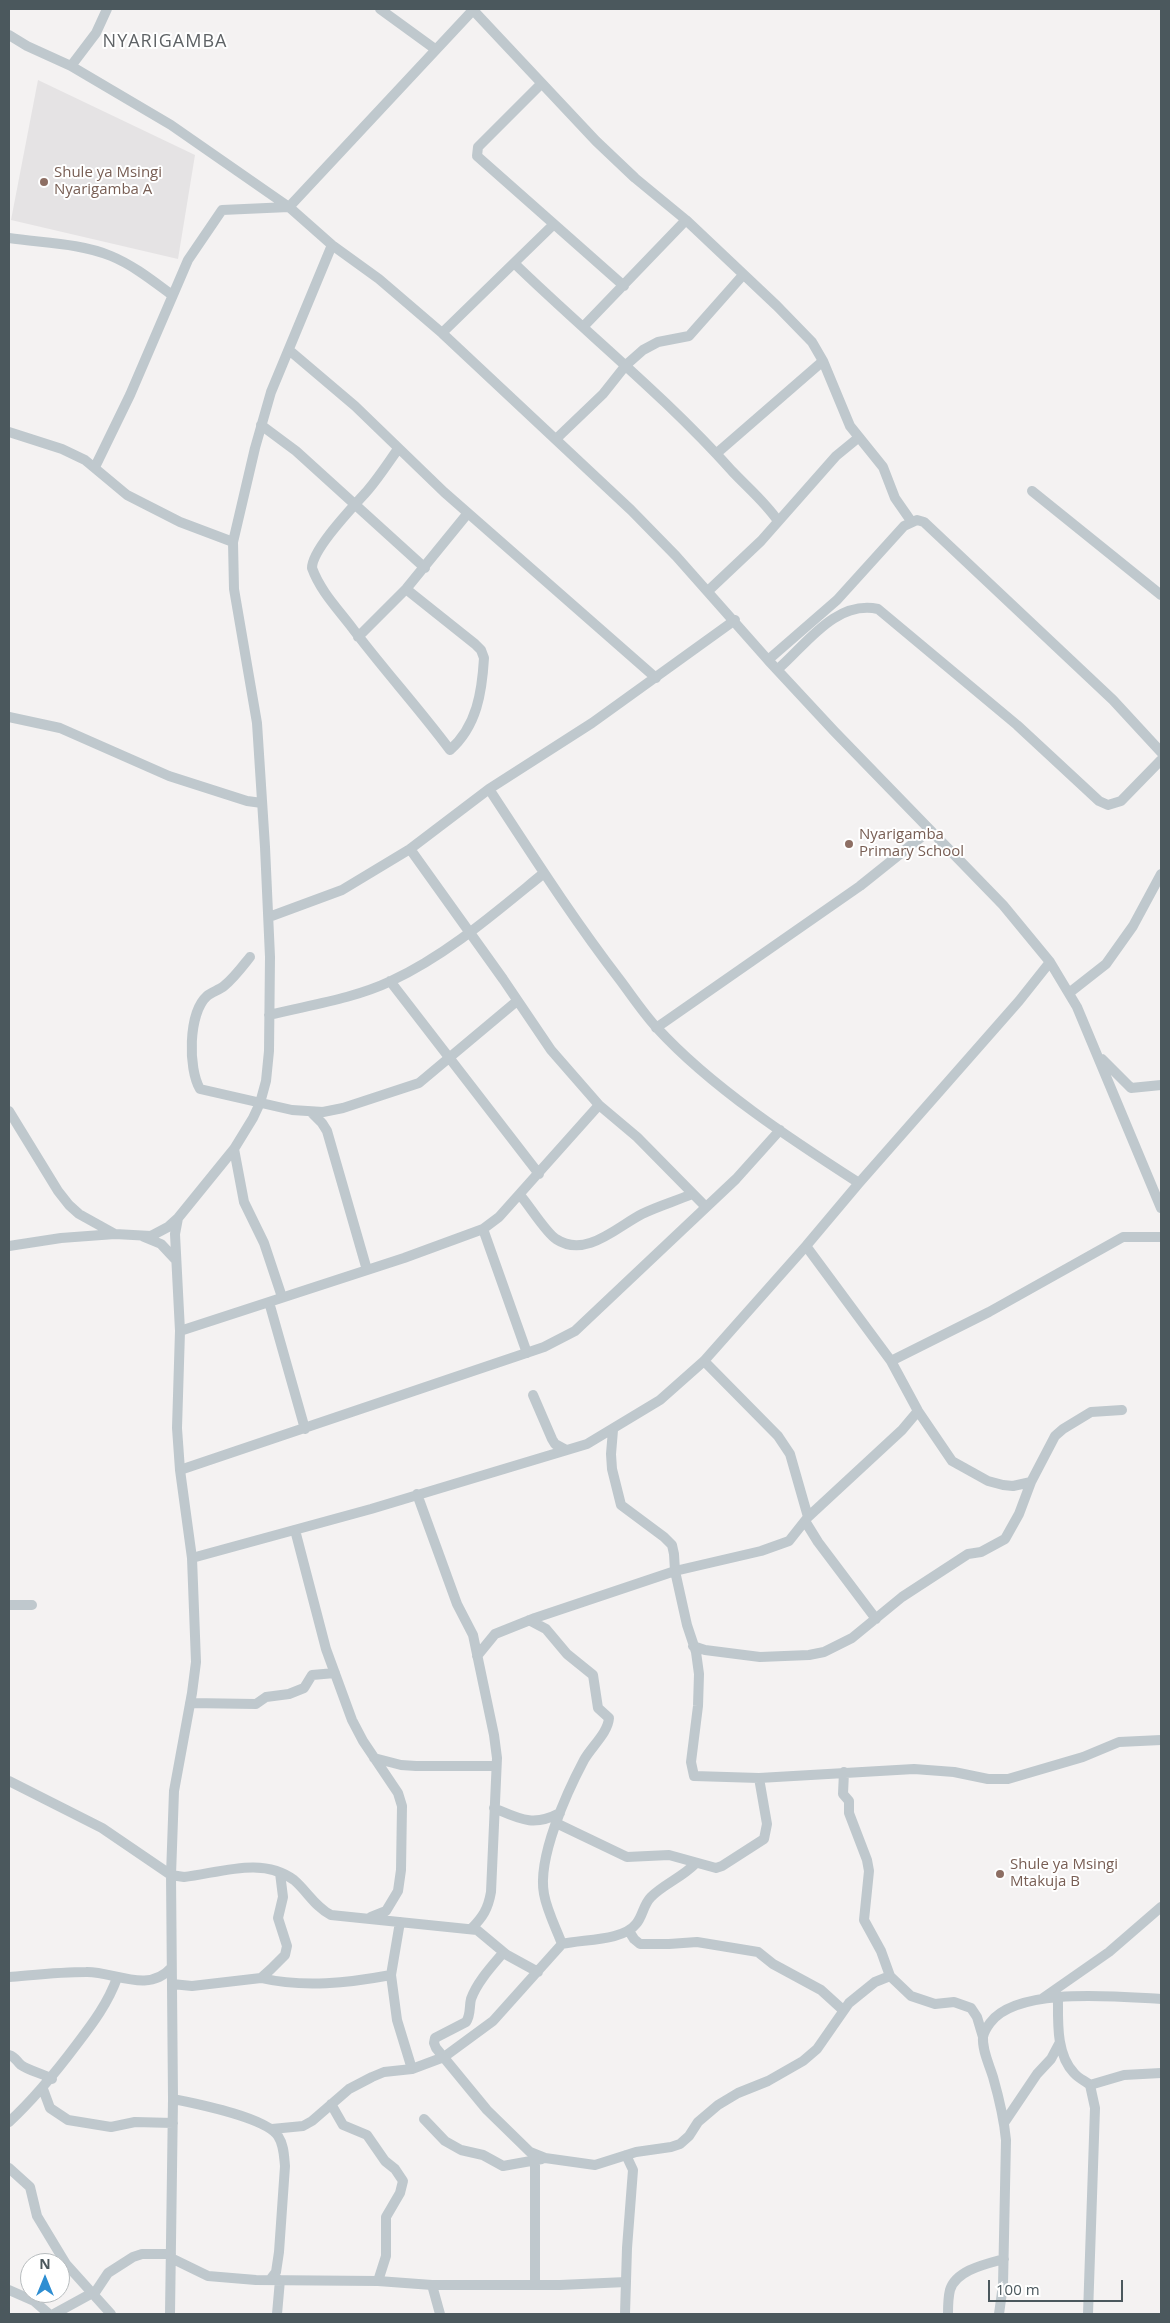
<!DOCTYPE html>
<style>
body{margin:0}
#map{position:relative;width:1170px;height:2323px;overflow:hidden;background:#f4f2f2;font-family:"Open Sans",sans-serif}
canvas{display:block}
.frame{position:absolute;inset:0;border:10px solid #4b585d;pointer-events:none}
.north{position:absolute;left:20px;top:2253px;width:50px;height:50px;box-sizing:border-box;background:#fff;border:1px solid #b7bcbe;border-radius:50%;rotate:0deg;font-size:14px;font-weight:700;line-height:20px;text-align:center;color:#4b585d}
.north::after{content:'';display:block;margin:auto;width:18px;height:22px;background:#2e8ed2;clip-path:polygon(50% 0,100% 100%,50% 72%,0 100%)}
.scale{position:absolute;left:988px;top:2280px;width:135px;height:22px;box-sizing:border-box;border:2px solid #4b585d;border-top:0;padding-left:6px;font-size:15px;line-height:18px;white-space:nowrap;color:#4b585d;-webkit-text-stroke:4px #fff;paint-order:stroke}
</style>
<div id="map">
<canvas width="1170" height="2323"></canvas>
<div class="frame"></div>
<div class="north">N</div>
<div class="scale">100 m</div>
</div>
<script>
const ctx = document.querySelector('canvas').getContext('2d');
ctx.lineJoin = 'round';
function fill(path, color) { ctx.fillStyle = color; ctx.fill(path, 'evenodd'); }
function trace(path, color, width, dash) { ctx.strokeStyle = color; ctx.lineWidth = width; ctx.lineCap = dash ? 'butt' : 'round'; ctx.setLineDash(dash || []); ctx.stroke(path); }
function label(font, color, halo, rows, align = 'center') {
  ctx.font = font + ' "Open Sans",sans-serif'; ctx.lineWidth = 4; ctx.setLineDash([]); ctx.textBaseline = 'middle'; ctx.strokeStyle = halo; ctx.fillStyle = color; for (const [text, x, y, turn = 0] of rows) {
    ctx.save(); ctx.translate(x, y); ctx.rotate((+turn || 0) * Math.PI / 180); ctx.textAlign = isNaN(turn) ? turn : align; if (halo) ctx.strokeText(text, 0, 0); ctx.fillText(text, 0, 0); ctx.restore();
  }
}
fill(new Path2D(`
 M38,80l157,75 -17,104 -167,-39z`), '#e5e3e4');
trace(new Path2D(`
 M380,9l55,40
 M473,10l123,131 39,37 51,42 91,86 35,36 11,19 27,65 33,41 12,31 16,23
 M9,35l18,11 44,20 100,59 118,82 43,38 47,34 63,54 189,177 45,46 92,104 66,71 169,174 47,57 27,45 84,201
 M71,66l25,-33 11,-24
 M541,84l-63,63 -1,9 147,130
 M9,238c33,5 71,5 102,18 22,9 42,25 61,39
 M514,263c72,70 151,133 218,208 16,17 33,31 46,50
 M583,327l103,-107
 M442,333l111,-108
 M289,350l66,56 89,86 212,186
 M261,425l35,26 129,117
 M9,432l53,17 23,11 42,35 53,27 53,20
 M556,439l47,-45 23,-29 17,-15 15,-8 31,-6 54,-61
 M398,449c-10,14 -19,28 -30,41 -14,16 -56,59 -56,78 8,22 24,39 38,57 32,43 68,82 100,125 27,-24 32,-58 34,-92l-3,-8 -6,-6 -69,-55
 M717,453l106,-92
 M95,467l35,-72 58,-135 34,-50 67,-3 185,-198
 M1032,491l129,104
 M708,591l53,-50 75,-85 22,-18
 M358,637l48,-48 62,-76
 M768,660l69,-60 67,-74 13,-6 7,2 189,178 48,52
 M778,669c28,-24 57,-69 100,-60l139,116 82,76 9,4 13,-4 40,-41
 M9,717l51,11 109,48 78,25 15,2
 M489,789c42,64 84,130 131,191 12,16 24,34 37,48 54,59 135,112 202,155
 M410,849l93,130 48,71 48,55 38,32 68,69
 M269,917l73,-27 68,-41 79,-60 103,-66 143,-103
 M250,957c-8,10 -16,21 -26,29 -5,4 -12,6 -17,10 -19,17 -19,73 -7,93l92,21 31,2 20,-4 76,-25 98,-82
 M390,981l149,193
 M1069,993l37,-29 27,-38 28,-52
 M269,1015c40,-10 84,-16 122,-34 56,-26 105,-69 153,-108
 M656,1028l204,-142 70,-56
 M1102,1059l29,29 30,-3
 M9,1111l49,80 11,14 10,9 36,20
 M311,1112l11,11 5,8 40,139
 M234,1149l10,53 20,41 18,54
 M520,1195c9,10 26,38 36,44 30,20 62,-13 86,-25 16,-8 34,-13 50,-20
 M483,1229l44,124
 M144,1237l17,7 14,15
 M9,1246l52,-8 54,-4 36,2 17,-9 10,-9
 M806,1246l85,115 27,50 34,50 36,20 15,4 10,1 18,-4 24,-46 8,-7 28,-17 31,-2
 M269,1302l36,127
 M180,1331l224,-73 79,-29 16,-12 100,-112
 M704,1361l74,75 12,18 18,63
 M891,1361l98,-49 134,-75h38
 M533,1395l19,44 3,5 11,6
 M613,1430l-2,24 1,15 9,36 43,32 8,8 2,9 1,17 12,54 9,27 3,22 -1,32 -7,56 3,14 65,2 155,-9 40,3 34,7h20l75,-22 36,-15 42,-2
 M180,1470l364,-123 31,-16 161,-152 44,-49
 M417,1494l40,110 16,31 21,100 3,23 -6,134c-3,17 -8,25 -20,37
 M805,1521l13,21 58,77
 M295,1530l31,119 26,71 11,21 35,52 4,13 -1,64 -3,21 -12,20 -15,6
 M192,1558l179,-49 216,-65 73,-44 44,-39 102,-115 53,-63 160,-182 31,-39
 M9,1605h23
 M693,1646l12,4 55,7 49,-2 15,-3 28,-14 50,-41 66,-43 13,-2 24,-13 14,-25 12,-32
 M477,1656l18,-22 40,-16 140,-47 86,-20 28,-10 19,-24 94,-87 16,-19
 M190,1703l66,1 10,-7 23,-3 15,-6 8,-13 23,-2
 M374,1758l27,7 15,1h79
 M844,1772l-1,22 6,7v12l18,47 2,11 -5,49 17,31 9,25 21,20 24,8 19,-2 17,6 6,9 6,20
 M9,1781l93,47 69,47 13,2c35,-4 79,-21 110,3 13,11 21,27 37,35l146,15 30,25 31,17
 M494,1808c26,11 39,19 66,5
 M556,1823l71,34 42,-2 47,13 6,-2 42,-27 3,-15 -8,-46
 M400,1922l-9,53 6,45 15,49
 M629,1931l5,8 6,5h29l28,-2 61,10 15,12 48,26 22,20
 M562,1944c21,-5 61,-3 74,-20 7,-8 7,-19 15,-27 13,-13 30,-19 44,-33
 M503,1953c-11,13 -26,29 -32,46 -2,8 0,16 -5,23l-31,16 -1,5 2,5 51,62 43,42 15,6 50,7 41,-13 35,-5 9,-3 9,-8 9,-14 20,-17 20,-12 30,-12 35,-20 14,-12 32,-46 26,-21 15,-6
 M9,1977c25,-2 51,-5 77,-5 27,-1 62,22 85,-4
 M261,1978c43,10 87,5 130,-3
 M172,1984l20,2 69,-8 10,-9 14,-14 2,-9 -9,-28 5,-21 -3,-24
 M1058,1997c0,25 -2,57 16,76 4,5 11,8 16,12l5,23 -7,206
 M1043,1998l66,-46 52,-45
 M9,2055c7,2 7,6 12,10 8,6 21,8 31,14
 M1090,2085l34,-10 37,-2
 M43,2089l7,19 18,12 43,7 24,-5 38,1
 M173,2099c24,5 92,18 105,37 6,9 6,20 7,30l-6,86 -3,20 -6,8
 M331,2104l12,21 24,10 18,26 10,8 8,12 -3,12 -14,24v39l-8,25
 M424,2119l21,22 16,9 22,5 20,11 39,-7
 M9,2122c26,-24 47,-50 68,-78 16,-21 31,-41 40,-66
 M1004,2123l33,-49 14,-15 9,-17
 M272,2129l31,-3 9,-5 37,-32 23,-12 12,-5 28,-3 32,-12 49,-36 69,-77c-6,-16 -15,-33 -18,-50 -7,-36 23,-102 40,-134 7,-13 24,-27 25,-42l-11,-10 -5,-33 -26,-21 -21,-25 -17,-9
 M535,2159v125
 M9,2168l21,19 7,29 29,48 45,50
 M171,2258l37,18 48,4 122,1 54,4h128l66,-3
 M432,2285l8,29
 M9,2290l25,11 15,13
 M54,2314l42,-23 12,-18 25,-16 9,-3h29
 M170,2314l3,-215 -2,-224 3,-84 18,-98 4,-31 -4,-104 -12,-88 -3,-42 3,-97 -5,-97 3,-16 56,-69 19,-31 7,-15 6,-22 3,-30 1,-94 -5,-110 -8,-124 -23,-134 -1,-47 22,-94 16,-56 61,-147
 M277,2314l3,-34
 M625,2314l2,-66 6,-78 -7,-15
 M948,2314c0,-7 0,-16 2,-24 6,-20 36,-26 54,-31
 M999,2314l4,-29 3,-145c-2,-21 -7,-42 -13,-63 -4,-13 -11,-27 -10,-40 1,-6 4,-10 7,-14 27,-37 129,-26 171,-24`), '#bfc8cd', 10);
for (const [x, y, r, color] of [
 [44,182,5,"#8d6e63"],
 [849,844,5,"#8d6e63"],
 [1000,1874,5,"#8d6e63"]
]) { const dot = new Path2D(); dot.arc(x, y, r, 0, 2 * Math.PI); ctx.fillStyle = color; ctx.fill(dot); trace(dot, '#fff', 2); }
label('15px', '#785e54', '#fff', [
 ["Shule ya Msingi",54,173],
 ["Nyarigamba A",54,190],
 ["Nyarigamba",859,835],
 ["Primary School",859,852],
 ["Shule ya Msingi",1010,1865],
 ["Mtakuja B",1010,1882]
], 'left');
ctx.letterSpacing = '1px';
label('18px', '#5f6366', '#fff', [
 ["NYARIGAMBA",165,42]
]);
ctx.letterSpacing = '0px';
</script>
